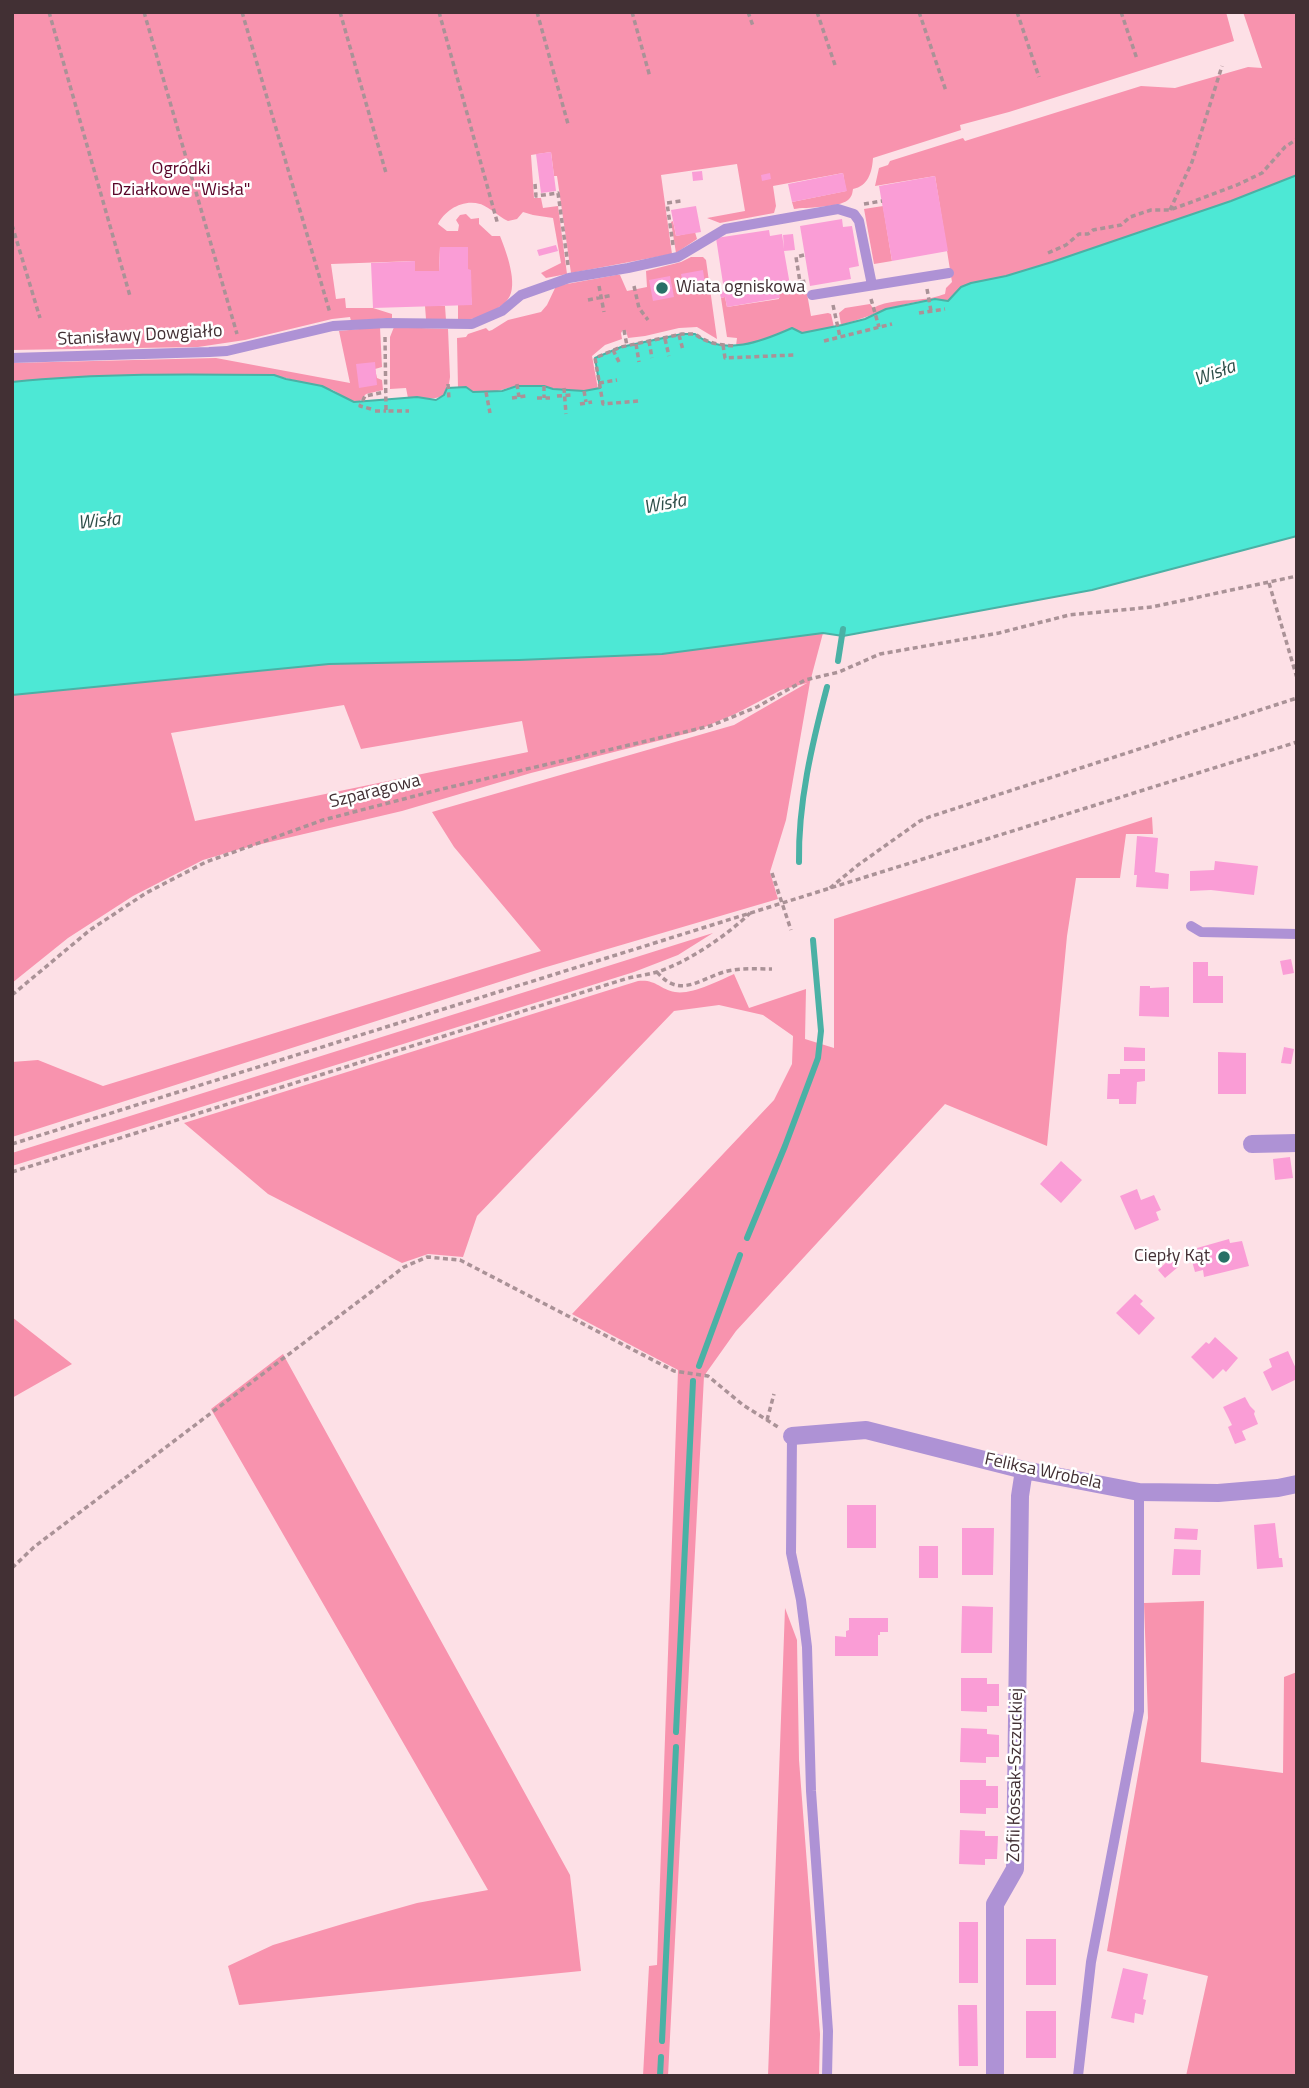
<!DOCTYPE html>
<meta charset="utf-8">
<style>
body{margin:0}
#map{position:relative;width:1309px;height:2088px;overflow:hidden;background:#fde0e6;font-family:"Titillium Web",sans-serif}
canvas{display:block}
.frame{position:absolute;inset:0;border:14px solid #423034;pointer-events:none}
</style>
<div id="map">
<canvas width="1309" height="2088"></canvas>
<div class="frame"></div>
</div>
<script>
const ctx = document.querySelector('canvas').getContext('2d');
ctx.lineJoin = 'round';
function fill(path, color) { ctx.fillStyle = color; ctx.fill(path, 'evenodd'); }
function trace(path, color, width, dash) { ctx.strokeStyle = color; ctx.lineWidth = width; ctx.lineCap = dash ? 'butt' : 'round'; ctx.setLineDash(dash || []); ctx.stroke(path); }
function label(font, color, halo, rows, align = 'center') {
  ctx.font = font + ' "Titillium Web",sans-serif'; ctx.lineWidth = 5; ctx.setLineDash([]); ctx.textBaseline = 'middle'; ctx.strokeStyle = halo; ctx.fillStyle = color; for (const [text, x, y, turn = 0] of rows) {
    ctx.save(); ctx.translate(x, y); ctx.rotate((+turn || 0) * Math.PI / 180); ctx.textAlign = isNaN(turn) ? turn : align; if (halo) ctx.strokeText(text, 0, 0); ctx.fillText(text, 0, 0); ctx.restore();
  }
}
fill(new Path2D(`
 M12,12h1214l8,29 -225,71 -49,13 1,5 -88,28c-1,15 -5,28 -20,31 -1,6 -1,7 -5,11 -10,8 -42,7 -54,9l-2,-7 54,-11 -3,-18 -70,13 3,20 -2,7 -54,10 -13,-5 38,-7 -8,-47 -76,11 11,79 -101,19 -14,-97h-3l-3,-24 -20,3 3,43h7l2,10 15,-2 9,68 -21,4 -5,-5 20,-10 -8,-45 -20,-3 -10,-3 -6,7 -9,2c-7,-3 -22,-16 -28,-17 -17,-5 -35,6 -42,20l9,7h11l1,-6 -3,-5 4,-5 6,-1 5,5 8,-1v6l13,12h8c6,15 19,49 8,63 -3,5 -9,8 -13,11 -11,7 -24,10 -37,10v-15h14l-4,-36v-22h-28l-1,24h-24v-10l-84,3 5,35 9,-1 1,10h27l19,6v4l-41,3 -1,-4 -18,2 -87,21 -47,7 -186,3z
 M1243,12h54v163l-66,26 -179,61 -46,14 -35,7 -10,4 -13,14c-37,-5 -72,14 -107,24l-2,-12 6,-5 25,-4 3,4c14,-8 34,-7 50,-9 7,0 15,-3 22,-5l1,-6 6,-6 -17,-106 -60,10 4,-18 9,-3 2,-4 73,-23 2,3 176,-55 34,2 73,-21 14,1z
 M883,206l9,55 -18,3 -10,-55z
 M673,221l3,15 19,-4 2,7 -21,14 -5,-31z
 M691,257h12l3,3 11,79 -20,-12 -18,1 -34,8 -17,2 -2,-7 -3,-1 -2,3 1,6 -17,6 -13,11 6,33c-15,2 -30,1 -44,0 -12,-2 -25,-6 -38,-3 -13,3 -29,10 -43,6 -6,-1 -7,-5 -15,-4l-1,-50 9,-1 2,-3 18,-6 3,3 3,-1 16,-10 33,-8 6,-7 9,-19 60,-11h4l7,16 20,-4 -1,-16 35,-9z
 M805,282l6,34 17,-3 3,1 3,13 -32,6 -10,-5 -25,11 -31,7 1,-8 -10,-1 -6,-39 4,-1 2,10 52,-8 -1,-12z
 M425,306h20l1,14 -20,-1z
 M380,327l2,40 -7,2 2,9 5,2 1,10 -17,4 -7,8 -10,-2 -16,-10 -59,-15 -81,-1 -152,5 -29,3v-19l204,-5 134,25 -11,-52z
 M394,327l54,2 2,48 -1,7 -2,1 -3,10c-13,7 -21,1 -36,3l-2,-10 -16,1v-52z
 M823,633l-13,49 -24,138 -16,52 8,27 -235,69 -531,169v-75l26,-2 65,26 438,-135 -87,-104 -22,-35 302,-87 73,-42 -26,7 -46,24 -42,18 -162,41 -129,38 -162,38 -37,11 -70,36 -65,42 -56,45v-288l317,-31 190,-4 143,-6zM344,705l17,44 161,-28 6,31 -333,69 -24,-88z
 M1152,817l1,17h-27l-6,44h-44l-9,58 -20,210 -102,-42 -209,227 -32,45 -36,700h-25l6,-110 8,-1 21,-595 -106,-56 202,-214 18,-36 1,-28 -30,-21 -44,-10 -45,6 -197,205 -14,41 -35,-3 -26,9 -134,-69 -84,-71 454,-142c18,-2 21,8 37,11 16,3 44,-11 59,-18l15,34 57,-19 -1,50 29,9v-129z
 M713,933l-35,22 -44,17 -622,194v-13z
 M12,1317l60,47 -60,34z
 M283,1354l287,521 11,96 -342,34 -11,-39 45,-21 73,-22 71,-20 71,-13 -277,-481z
 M1204,1601l-3,161 82,11 1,-96 13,-5v404l-30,-2 -1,2h-80l22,-100 -101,-25 41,-233 -4,-115z
 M785,1608l12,32 2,120 21,274 -1,42h-51z`), '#f893ae');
const water = new Path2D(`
 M1297,175v361l-205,54 -249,46 -20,-3 -161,21 -143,6 -190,4 -317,31v-313c87,-9 175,-8 262,-7l12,4 36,7 32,16 63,-5 19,3 8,-5 3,-7 19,-1 7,5 29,-1 15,-5h27l9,3 31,2 16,-3 -5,-30 26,-11 61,-13h13c28,23 68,7 97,-6l10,5 40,-8 23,-6 21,-10 49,-10 13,2 13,-14 10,-4 35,-7 46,-14 179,-61z`);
fill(water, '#4de8d5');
trace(water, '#4ab1a5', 2);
trace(new Path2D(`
 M838,661l5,-32
 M799,862c-1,-59 13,-118 28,-175
 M747,1238l38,-92 33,-88 3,-27 -8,-91
 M699,1366l41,-111
 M676,1732l17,-351
 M662,2041l14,-294
 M660,2076l1,-19`), '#4ab1a5', 6);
fill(new Path2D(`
 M551,152l5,39 -15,2 -5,-39z
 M702,171l1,9 -10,1 -1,-9z
 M770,173l1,6 -9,2 -1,-6z
 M843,173l4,18 -55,11 -4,-18z
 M935,176l13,75 -56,10 -13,-75z
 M696,206l5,26 -25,4 -5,-26z
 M842,219l1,8 9,-1 7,40 -10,2 2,11 -41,7 -10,-60z
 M769,230l1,6 12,-2 2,15 -1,-14 10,-1 2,16 -11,1 6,34 -12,2 2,11 -53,9 -2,-10 -4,1 -2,-7 5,-1 -8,-52z
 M556,245l2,6 -19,5 -2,-6z
 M440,247h28v22l3,1 1,35 -99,3 -2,-45 44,-2v10h24z
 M703,270l3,21 -21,4 -4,-21z
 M670,276l4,21 -21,4 -4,-21z
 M375,362l2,23 -18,3 -3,-24z
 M1137,836l21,2 -3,34 14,2 -1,15 -32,-2 1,-12h-3z
 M1215,861l43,5 -4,29 -43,-5 -21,1v-20l24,-1z
 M1291,959l3,14 -11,2 -3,-14z
 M1193,962h15v14h15v27h-30z
 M1140,986h10v2l19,-1v30l-30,-1z
 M1124,1047l21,1v13h-21z
 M1284,1047l10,2 -3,15 -10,-1z
 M1218,1052l28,1v41h-28z
 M1120,1069h25v12l-8,1 -1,22h-17v-5h-12l1,-25h12z
 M1290,1157l3,21 -18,2 -2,-21z
 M1061,1161l21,19 -21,23 -21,-19z
 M1137,1189l4,11 13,-5 7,15 -5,2 3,8 -24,10 -15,-34z
 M1229,1239l1,4 12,-2 7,25 -45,11 -1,-7 -8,2 -5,-18 8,-2 -1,-4z
 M1170,1259l8,8 -13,11 -7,-8z
 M1135,1294l8,7 -3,3 15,14 -16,17 -23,-22z
 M1215,1337l23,21 -12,14 -3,-3 -10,10 -22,-22 15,-15 3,2z
 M1288,1351l9,20v8l-25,12 -9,-19 9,-5 -3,-8z
 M1245,1397l5,9 5,5 -1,3 4,10 -16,7 4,9 -11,4 -7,-17 4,-2 -9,-18z
 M847,1505h29v43h-29z
 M1275,1523l4,35h3l1,9 -26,2 -3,-44z
 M962,1528h32l-1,47h-31z
 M1175,1528l23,1 -1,11 -23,-1z
 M919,1546h19v32h-19z
 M1174,1549l27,1 -1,25h-28z
 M962,1606l31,1 -1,46h-31z
 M849,1618h39v14h-8v3h-2v21h-43v-20l11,1v-6l3,-1z
 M961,1678h26v6h12v22h-12v6l-26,-1z
 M961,1728l26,1v5l12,1v22h-13v6l-26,-1z
 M960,1780h26v6h12v22h-12v6l-26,-1z
 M960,1830l25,1v5h13l-1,23h-12v6l-26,-1z
 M959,1922h19v61h-19z
 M1026,1939h30v46h-30z
 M1123,1968l25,6 -5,25 3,1 -3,15 -8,-2 -1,10 -23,-5z
 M958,2005h19l1,61h-19z
 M1026,2011h30v47h-30z`), '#fa9dd6');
trace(new Path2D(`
 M49,12l81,284
 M144,12l93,322
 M242,12l88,301
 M340,12l46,161
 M439,12l59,213
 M537,12l31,112
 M632,12l18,65
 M748,12l5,14
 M817,12l18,53
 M919,12l27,79
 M1017,12l22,65
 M1121,12l16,47
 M535,184l1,12 22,-3 10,72
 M864,204l18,-3
 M1170,210l22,-48 30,-96
 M12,225l28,93
 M673,245l-6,-42 14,-2
 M1048,253l18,-8 13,-11h9l5,-4 28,-5 9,-8 21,-7h19l67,-25 25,-12 23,-26 12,-8
 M804,255l-8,2 4,25 6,-1
 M599,286l5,26
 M634,286l5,22 9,12
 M927,289l4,22
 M871,299l8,28
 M588,300l25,-5
 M833,305l7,32
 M919,313l26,-4
 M624,330l3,16
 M679,335l4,15
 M385,337l1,74h23
 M665,339l4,17
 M649,341l3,17
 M824,341l68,-17
 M636,344l3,18
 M723,345l2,13 69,-3
 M613,350l7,14
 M599,383l18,-3
 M448,384l1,15
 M517,384l2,13
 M544,386v12
 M564,388l2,26
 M584,391l2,11
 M486,392l4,21
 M557,396l14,-1
 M512,398l14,-2
 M537,398h13
 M638,401l-35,3 -8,-46 26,-11 61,-13h13c13,10 26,11 41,12
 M580,404l12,-2
 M371,409l-11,-3 5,-10 20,-4
 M375,411h11
 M1269,583l28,95
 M772,873l19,57
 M830,888l28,-23 62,-44 9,-4 368,-119
 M657,972c25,30 47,2 76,-2 12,-2 26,-1 39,-1
 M12,995l78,-65 56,-37 60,-31 117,-42 119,-31 268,-63 47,-19 48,-27 34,-8 41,-18 119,-21 70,-18 83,-8 145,-31
 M12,1144l1285,-402
 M12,1172l613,-193c11,-3 22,-4 32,-7 29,-9 71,-37 93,-59
 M767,1420l7,-26
 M12,1568l22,-21 370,-280 23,-10 33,3 214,111 34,5 35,29 35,22`), '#aa9297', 3.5, [5, 3.5]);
trace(new Path2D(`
 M812,295l137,-22
 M12,358l197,-6 18,-1 106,-25 54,-3 85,1 30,-13 19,-16 48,-17 59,-10 50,-11 47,-28 113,-20 16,5 5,7 13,64
 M1191,926l10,6 96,2
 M792,1436l-1,117 10,47 6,47 4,144 17,240 -1,45
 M1078,2076l13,-114 48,-251v-219`), '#ae92d5', 10);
trace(new Path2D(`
 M1252,1144l45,-1
 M792,1436l74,-6 158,40 115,22 79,1 60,-5 19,-4
 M995,2076v-172l20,-35 5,-373 4,-26`), '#ae92d5', 18);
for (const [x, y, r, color] of [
 [662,288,7,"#287066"],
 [1224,1257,7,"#287066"]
]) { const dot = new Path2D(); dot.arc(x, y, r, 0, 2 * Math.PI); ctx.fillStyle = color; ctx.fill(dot); trace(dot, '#fff', 2.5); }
label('18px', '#580428', '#fff', [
 ["Ogródki",181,170],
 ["Działkowe \"Wisła\"",181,191]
]);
label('18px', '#423034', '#fff', [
 ["Wiata ogniskowa",676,288],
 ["Ciepły Kąt",1210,1257,"right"]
], 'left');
label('18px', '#423034', '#fff', [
 ["Stanisławy Dowgiałło",140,336,-3],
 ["Szparagowa",375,792,-14],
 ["Feliksa Wrobela",1043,1472,12],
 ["Zofii Kossak-Szczuckiej",1016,1775,-89]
]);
label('italic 19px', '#2e4e49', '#fff', [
 ["Wisła",1215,374,-20],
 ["Wisła",665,505,-11],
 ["Wisła",99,522,-6]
]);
</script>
